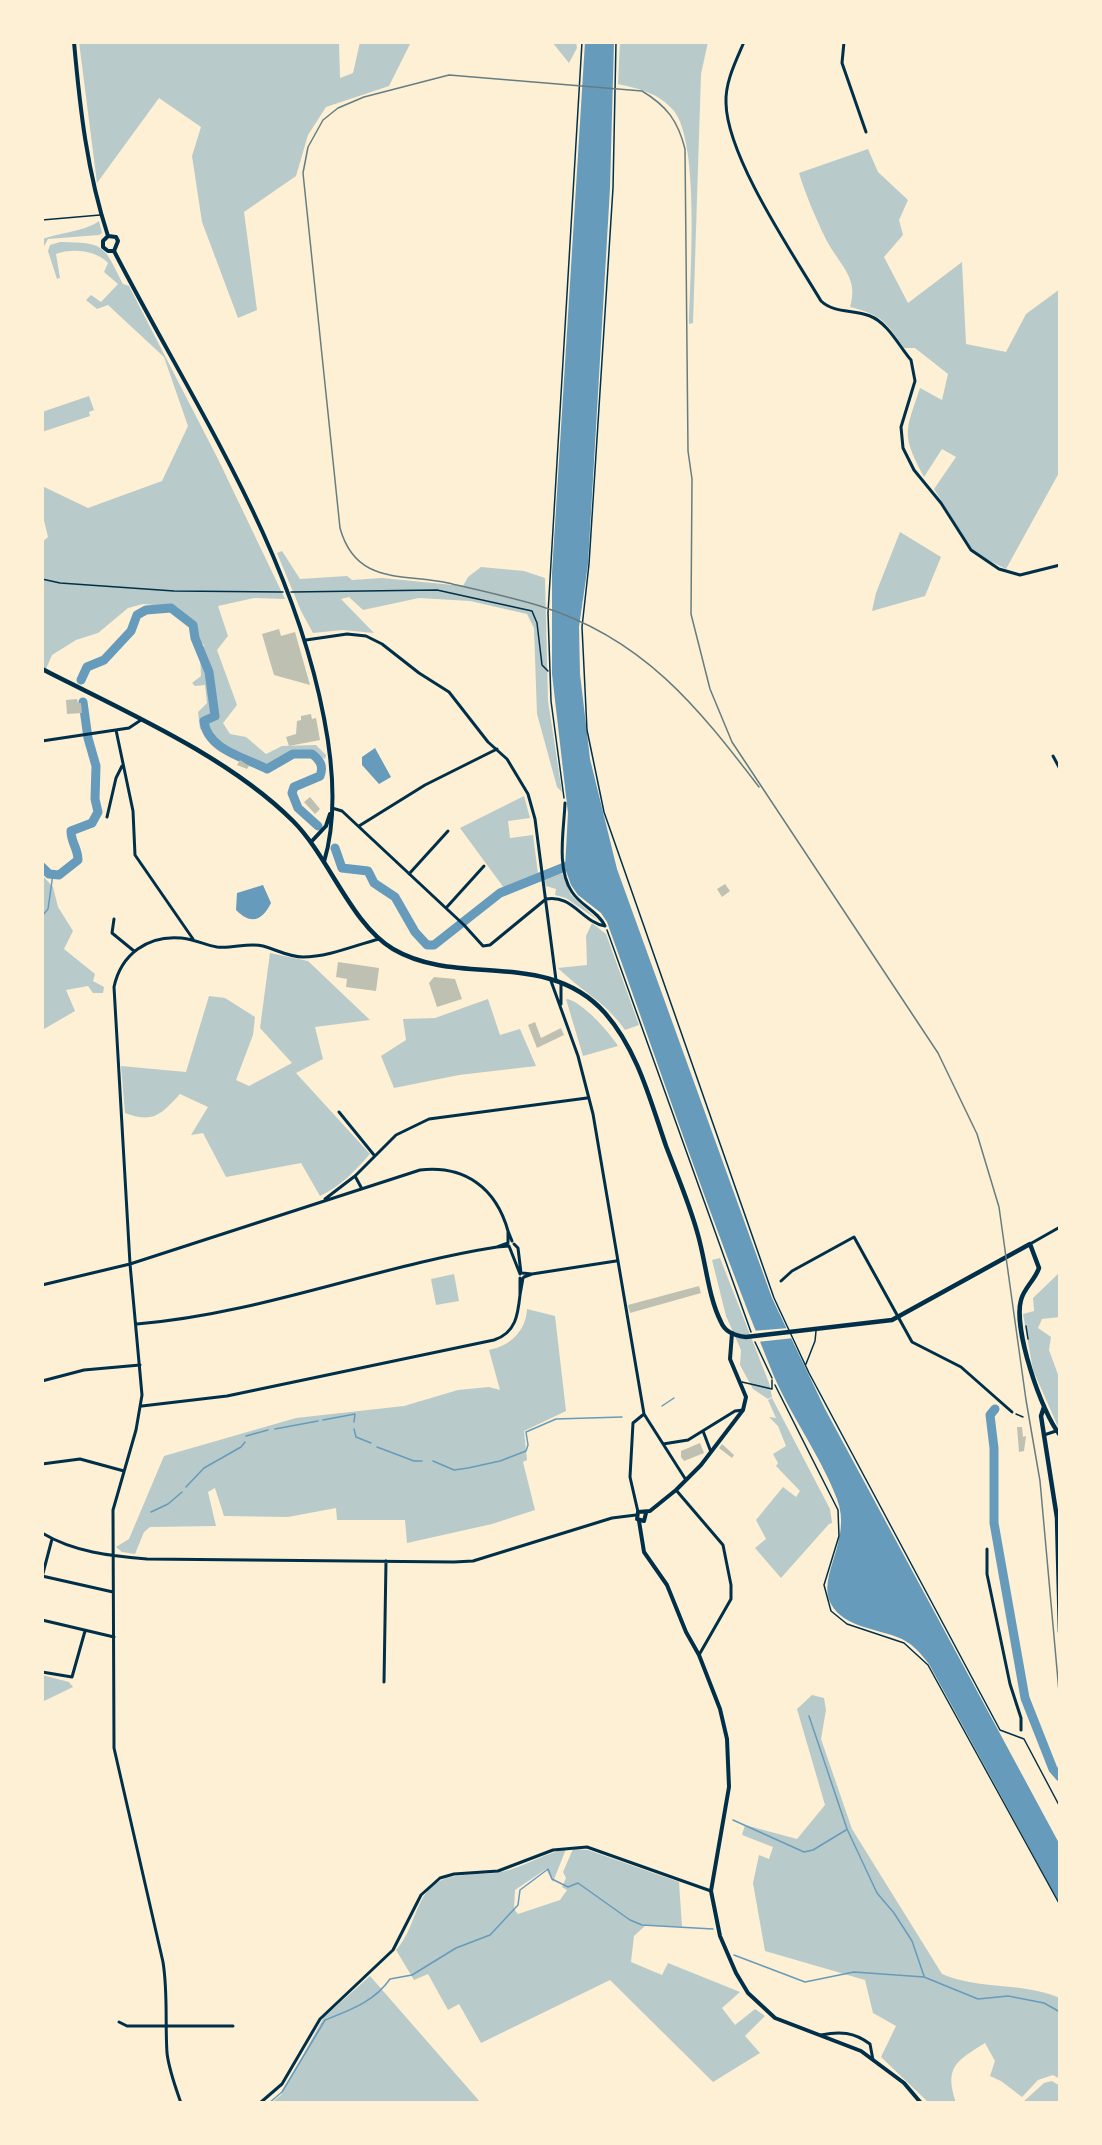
<!DOCTYPE html>
<style>
body{margin:0}
#map{position:relative;width:1102px;height:2145px;overflow:hidden;background:#fdf0d5;font-family:"Archivo Narrow",sans-serif}
canvas{display:block}
.frame{position:absolute;inset:0;border:44px solid #fdf0d5;pointer-events:none}
</style>
<div id="map">
<canvas width="1102" height="2145"></canvas>
<div class="frame"></div>
</div>
<script>
const ctx = document.querySelector('canvas').getContext('2d');
ctx.lineJoin = 'round';
function fill(path, color) { ctx.fillStyle = color; ctx.fill(path, 'evenodd'); }
function trace(path, color, width, dash) { ctx.strokeStyle = color; ctx.lineWidth = width; ctx.lineCap = dash ? 'butt' : 'round'; ctx.setLineDash(dash || []); ctx.stroke(path); }
fill(new Path2D(`
 M79,42h260l1,36 13,-5 7,-31h51l-22,44 -63,21 -18,28 -12,41 -52,36 13,98 -19,8 -36,-96 -10,-66 9,-29 -42,-29 -62,85z
 M552,42h24l1,6 -8,15z
 M620,42h88l-7,32 -8,249 -4,1c1,-46 11,-180 -15,-213 -15,-18 -34,-22 -56,-27z
 M868,149l10,23 30,28 -9,20 4,15 -19,22 24,46 54,-41 4,82 40,8 20,-38 34,-25v182l-54,98 -32,-16 -40,-64 22,-32 -14,-8 -18,28c-23,-43 -19,-44 -4,-89l22,12 6,-26 -33,-26h-11c-18,-26 -22,-33 -54,-41 9,-28 -9,-41 -22,-64 -10,-19 -23,-50 -29,-70z
 M99,221l3,12 -3,2 -51,4 -6,11v-11c17,-6 44,-8 57,-18z
 M60,242c45,1 43,2 63,42l6,2 89,173 67,140 -31,-1 -36,8 10,30 -11,14 20,55 -14,18 7,11 16,3 20,17 16,-8 34,-1 10,10 -1,4c-22,-13 -35,-4 -54,8 -24,-7 -48,-18 -64,-38h-7l-2,-17 9,-9 -2,-18 -10,1 -3,-3 9,-7 -1,-22 4,-9 -6,-4 -2,-14 -19,-20 -34,-3 -15,4 -30,25 -22,7 -24,15 -10,23v-136l6,-5 -6,-25v-26l46,22 74,-27 26,-55 -24,-69 -56,-52 -11,4 -11,-9 5,-5 10,7 17,-18 -14,-12 4,-9c-12,-13 -36,-15 -52,-9l4,24 -3,1 -9,-28 2,-6z
 M89,396l5,14 -5,2 1,4 -48,16v-20z
 M900,532l41,25 -16,39 -53,15 4,-18z
 M282,551l18,28 47,-3 5,4 30,-2 81,8 5,-9 13,-10 43,4 21,7 3,123 14,91 -5,-5 -20,-73 -3,-86 -7,-14 -57,-13 -51,-3 -56,12 -14,-13 -8,2 33,34 -31,-3 -30,3 -12,-22 -24,-58z
 M524,796l6,22 -22,3 2,17 23,-3 5,39 -34,14 -44,-60z
 M562,873l9,22 28,26 -33,-23 -11,-3 1,-6 -10,-3 -2,-8z
 M42,875l11,12 5,20 15,24 -9,18 31,25 -2,7 11,6 -1,6h-10l-5,-7 -22,4 9,21 -31,18z
 M592,923l14,11 33,91 -14,5c-18,-27 -45,-40 -67,-62l29,-3 -1,-29z
 M270,953l38,8 62,59 -55,7 8,32 -27,14 74,81c-15,17 -29,32 -50,42l-19,-33 -75,14 -23,-44 -12,2 17,-28 -28,-13c-19,20 -26,30 -55,19l-4,-47 65,6 23,-76 16,2 30,19 -2,18 -17,45 13,6 43,-23 -32,-35z
 M488,999l12,36 20,-6 16,37 -77,9 -65,13 -13,-32 25,-16 -3,-21 32,-1z
 M566,999c15,1 44,34 52,47l-35,10z
 M720,1258l49,125 3,14 -4,2 -15,-10 -13,-24 1,-15 -15,-34 -14,-56z
 M1060,1272v45l-18,2 -4,9 13,9 -2,13 11,30 -1,49 -26,-59 -10,-56 11,-3 -1,-13z
 M454,1274l5,27 -23,4 -5,-26z
 M527,1309l28,7 11,95 -42,20 3,29 -4,2 12,48 -43,14 -85,19 -2,-23h-68l-1,-12 -48,9 -64,-1 -9,-28 -7,4 8,34 -66,1 -6,5 -9,22 -13,-2 -6,-5 13,-8 35,-83 132,-38 108,-12 54,-16 31,-3 11,3 -11,-40c21,-4 37,-19 38,-41z
 M772,1398l58,111 2,14 -3,1 -48,54 -26,-30 11,-9 -10,-19 27,-33 13,10 4,-6 -24,-25 2,-3 -5,-9 13,-8 -8,-20 -9,-9 7,1 -8,-18z
 M42,1675l27,7 4,5 -31,15z
 M812,1695l12,3 2,12 -5,29 31,90 90,145c37,16 81,8 118,24v81l-7,-4 -15,5 -16,17 -21,-16 -11,-5 5,-15 -10,-18c-29,18 -41,24 -29,60h-27l-48,-46 15,-31 -23,-13 -8,-33 -100,-29 -12,-68 6,-28 10,4 4,-12 -31,-12 3,-10 52,14 28,-34 -28,-96z
 M566,1849l-13,33 -7,-13 -31,21 -1,19 4,5 42,-14 7,-10 -5,-3 4,-9 -3,-6 10,-23 15,1 91,32 3,45 -36,-2 -12,11 -3,26 31,13 6,-12 72,29 -18,16 13,17 20,-16 10,7 -20,20 15,17 -47,29 -103,-102 -129,63 -22,-39 -11,6 -20,-36 -14,6 -18,-30c16,-17 18,-43 33,-61 19,-21 56,-11 80,-19 20,-6 37,-17 57,-21z
 M370,1976l111,127h-210l10,-8 43,-78z
 M1052,2081l8,5v17h-38l22,-20z`), '#b9caca');
fill(new Path2D(`
 M585,42h29l-4,146 -22,376 -9,63 1,47 10,85 27,110 155,429 53,111 235,436v59l-131,-240c-8,-10 -15,-19 -27,-25 -22,-10 -58,-11 -71,-35 -15,-28 22,-64 6,-105 -17,-45 -48,-85 -66,-130 -60,-147 -110,-298 -164,-447l-6,-9 -23,-18 -7,-10 -6,-17 3,-55 -16,-139v-101z
 M375,748l16,29 -12,7 -17,-19v-8z
 M263,885l8,18c-9,18 -20,22 -35,7l1,-17z`), '#669bbc');
fill(new Path2D(`
 M789,1328l5,10 -37,4 -5,-11z`), '#fdf0d5');
trace(new Path2D(`
 M42,916l6,-7 5,-35
 M662,1406l12,-8
 M323,1420l32,-6 -1,8
 M275,1429l43,-8
 M354,1429l2,8 15,6
 M246,1436l22,-6
 M377,1447l37,14h8
 M433,1461l21,9 14,-2 32,-7 26,-10 2,-6 -2,-13 30,-13 66,-2
 M186,1487l18,-19 37,-21 4,-5
 M151,1512l17,-8 14,-12
 M809,1716l38,113 30,64 17,20 18,28 12,35
 M733,1820l71,32 9,-2 33,-20
 M734,1955l71,27 49,-10 70,5 54,22 30,-3 36,7 16,9
 M269,2103l13,-11 43,-72c25,-10 49,-18 65,-41l22,-4 44,-27 34,-13 28,-30 2,-15 28,-21 4,10 16,8 10,-4 52,37 12,5 71,4`), '#669bbc', 1.5);
trace(new Path2D(`
 M81,680l6,-13 17,-7 27,-29 6,-16 9,-5 25,-2 22,17 2,13 14,34 6,44 -11,5c3,28 39,36 63,48l26,-15h19c8,6 12,12 8,22l-26,11 -2,6 6,15 20,18
 M335,848l7,20 26,3 6,12 21,14 20,35 12,13h7l66,-52 72,-29
 M42,867l7,7 10,1 19,-15c0,-12 -7,-17 -7,-29l21,-8 6,-11 -3,-13 1,-33 -8,-28 -5,-36
 M995,1409l-5,6 4,33v75l31,175 28,71 7,8`), '#669bbc', 9);
fill(new Path2D(`
 M279,629l2,7 14,-4 15,53 -36,-10 -12,-41z
 M77,699l1,4h3l1,10 -15,1 -1,-14z
 M311,714l1,5 4,-1 4,22 -31,6 -3,-9 10,-3 1,-13 4,-1v-4z
 M240,760l9,6 -2,3 -10,-4z
 M310,797l10,12 -5,5 -11,-12z
 M725,884l5,7 -8,6 -5,-8z
 M338,962l41,6 -3,23 -30,-4 1,-8 -11,-2z
 M434,977l21,2 7,20 -25,8 -8,-24z
 M535,1022l6,16 20,-10 3,7 -27,13 -9,-23z
 M699,1286l2,7 -71,20 -2,-8z
 M1017,1427h5l1,10 3,-1 -2,15 -5,1z
 M700,1443l4,10 -20,8 -3,-4v-6z
 M722,1444l12,11 -2,3 -13,-10z`), '#bec0b2');
trace(new Path2D(`
 M42,579l18,4 114,8 109,1
 M291,592l146,-2 95,21 5,12 5,42 6,6
 M564,798l-13,-97 -3,-88 34,-571
 M607,930l144,402
 M1026,1326l2,13
 M755,1342l17,36
 M775,1385l63,125 1,26 -15,49 7,26 16,13 57,19 24,22 132,240
 M1016,1414l7,3`), '#003049', 1.5);
trace(new Path2D(`
 M616,42l-3,146 -24,376 -7,63 5,103 17,82 170,486 35,75 191,357 24,9 36,68
 M42,220l58,-5
 M806,1364l9,-23 1,-10
 M742,1382l30,7v-9`), '#003049', 1.5);
trace(new Path2D(`
 M744,42c-8,19 -19,40 -18,61 1,54 67,151 95,198 14,13 32,8 49,15 18,7 29,30 41,44l4,21 -14,46 2,21 11,22 27,33 30,47 28,19 21,6 40,-10
 M844,42l-2,21 24,69
 M306,640l41,-6 19,2 16,8 37,29 30,19 39,50 19,17 21,35 7,25 21,161
 M116,730l17,81 2,44 58,84
 M42,741l87,-13 12,-8
 M1053,756l7,13
 M565,803c-1,27 -9,65 7,89 9,14 26,19 33,34
 M332,808l10,3 122,114 19,21 7,-1 56,-46c26,-5 36,23 59,27
 M107,817l9,-39 6,-12
 M359,826l66,-41 72,-36
 M409,874l39,-43
 M446,908l38,-42
 M114,919l-2,14 22,18
 M551,981l27,75 15,58 51,300 42,66
 M561,983v21
 M339,1112l35,43
 M355,1176l7,13
 M325,1199l30,-23 41,-41 33,-16 158,-21
 M508,1242v-11l4,10
 M508,1243l-11,4 12,-1
 M514,1244l4,4 3,25
 M1030,1244l30,-17
 M509,1246l11,28
 M522,1273l10,1 -8,3
 M532,1274l84,-13
 M520,1278v17l3,-17
 M781,1281l11,-10 62,-34 58,105 49,25 51,45
 M42,1285l88,-21 290,-94c45,-5 76,18 88,61
 M137,1324c123,-10 239,-58 360,-77
 M42,1381l42,-11 56,-5
 M142,1406l85,-10 267,-56c22,-7 24,-26 26,-45
 M703,1431l8,21
 M1044,1435l12,-4
 M663,1444l25,-4 47,-29 8,-1
 M42,1464l38,-5 44,12
 M676,1490l47,55 8,40v14l-32,56
 M638,1512l-8,-35 3,-54 11,-9
 M42,1533c32,19 68,23 105,26l307,3 19,-1 139,-43 24,-3
 M987,1549v25l23,110 11,34v12
 M42,1576l71,16
 M42,1577l10,-38
 M42,1620l72,17
 M42,1672l30,5 13,-46
 M384,1682l2,-121
 M119,2022l8,4h106
 M821,2035c19,-4 33,-3 49,9l3,16
 M181,2103c-6,-17 -12,-33 -14,-50 -2,-31 1,-60 -4,-91l-49,-214 -1,-238 23,-80 6,-35 -12,-131 -16,-277c7,-33 34,-52 67,-49 13,1 24,7 36,9 15,2 32,-5 46,-1 14,4 26,11 40,11 25,0 53,-12 76,-18
 M260,2103l22,-19 38,-65 73,-69 28,-55 19,-17 14,-4 44,-3 55,-21 34,-3 124,44`), '#003049', 3);
trace(new Path2D(`
 M74,42c6,67 13,130 34,194
 M108,236l-5,5v6l5,4h6
 M108,236l8,1 2,4 -4,10
 M114,251c79,153 177,295 210,467 9,46 14,97 0,144
 M311,842l15,-16 4,-12
 M646,1513l-2,8 -7,-2 1,-7 12,-1 26,-21 25,-25 42,-55 3,-13 -16,-38 2,-26
 M639,1521l5,31 23,33 19,47 13,23 21,54 7,30 2,48 -18,104 9,45 16,37 12,20 27,25 86,33 43,32 17,20`), '#003049', 4);
trace(new Path2D(`
 M42,669c82,42 186,87 251,152 36,36 58,103 100,128 66,39 154,-1 212,64 33,38 45,87 61,133 11,29 24,59 32,89 8,28 10,61 23,87 4,10 15,14 25,15l146,-17 138,-76 9,24c-4,12 -15,20 -18,32 -8,28 20,112 39,135
 M1044,1407l-3,9 16,102 3,114`), '#003049', 4.5);
trace(new Path2D(`
 M759,787c-62,-81 -116,-149 -219,-181 -30,-9 -62,-16 -92,-23 -44,-10 -92,3 -108,-55l-37,-355 5,-26 15,-27 15,-12 26,-11 85,-22 193,16c25,15 36,30 43,58l3,302 4,28 -1,135 19,75 22,53 206,311 39,81 22,73 27,193 14,81 20,222`), '#657d81', 1.5);
</script>
